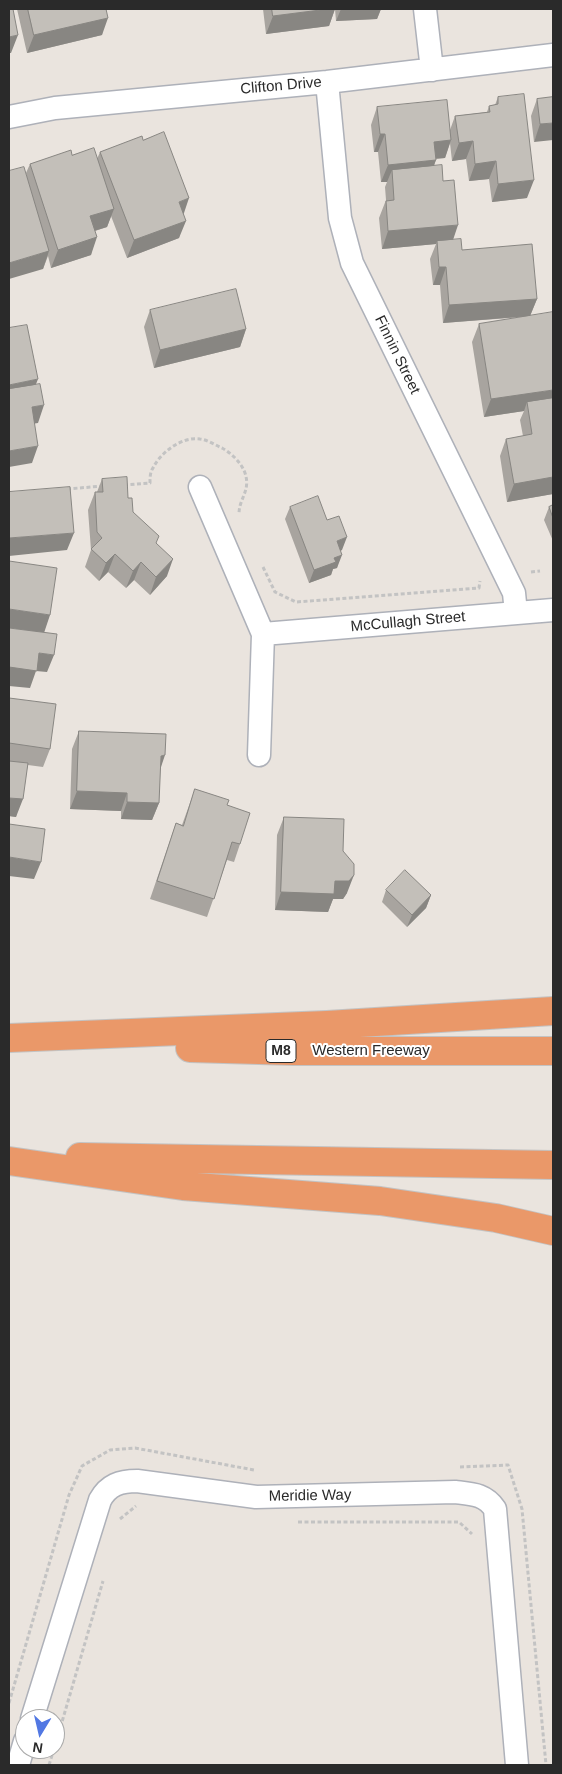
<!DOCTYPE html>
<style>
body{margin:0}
#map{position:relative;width:562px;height:1774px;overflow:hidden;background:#eae4de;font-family:Helvetica,sans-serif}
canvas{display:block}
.frame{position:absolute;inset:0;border:10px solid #2a2a2a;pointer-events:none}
.north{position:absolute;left:15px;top:1709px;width:50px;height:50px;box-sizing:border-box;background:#fff;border:1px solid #aaa;border-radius:50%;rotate:189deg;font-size:14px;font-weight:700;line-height:20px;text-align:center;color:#2a2a2a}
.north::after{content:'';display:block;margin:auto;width:18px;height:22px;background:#5278e3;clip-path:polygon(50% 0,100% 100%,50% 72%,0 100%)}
</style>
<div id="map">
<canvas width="562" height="1774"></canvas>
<div class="frame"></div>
<div class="north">N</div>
</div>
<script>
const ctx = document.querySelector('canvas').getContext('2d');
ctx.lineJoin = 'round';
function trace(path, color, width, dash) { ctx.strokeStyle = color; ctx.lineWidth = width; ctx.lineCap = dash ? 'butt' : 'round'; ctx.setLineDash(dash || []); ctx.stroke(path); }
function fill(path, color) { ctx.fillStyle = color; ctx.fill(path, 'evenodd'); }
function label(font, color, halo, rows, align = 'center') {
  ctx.font = font + ' Helvetica,sans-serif'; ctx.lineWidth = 4; ctx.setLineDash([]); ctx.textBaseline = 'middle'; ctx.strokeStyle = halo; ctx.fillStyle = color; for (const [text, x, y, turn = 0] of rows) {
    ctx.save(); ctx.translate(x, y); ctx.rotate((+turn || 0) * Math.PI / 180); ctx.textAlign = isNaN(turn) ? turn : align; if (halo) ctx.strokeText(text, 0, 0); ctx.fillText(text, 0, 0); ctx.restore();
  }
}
const street = new Path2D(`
 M425,9l7,61
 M327,82l13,136 12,45 162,330 2,20
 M9,117l46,-9 272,-26 226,-27
 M200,487l63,147 -4,121
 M263,634l290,-24
 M32,1719l68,-219c8,-15 20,-19 37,-19l119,16 199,-5c17,2 30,2 40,17l22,256
 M18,1765l7,-24`);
const highway = new Path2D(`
 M9,1038l318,-13 226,-14
 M190,1048l104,3h259
 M80,1157l473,8
 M9,1161l174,25 197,15 116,17 57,13`);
trace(street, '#aeb1b9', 25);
trace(highway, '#c3c3c3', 30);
trace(new Path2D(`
 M124,485l26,-2c0,-5 0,-11 3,-15 7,-15 29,-32 47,-29 8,1 15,6 22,9 9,5 19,14 23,25 6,18 -6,25 -6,41
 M67,489l36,-3
 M263,567l12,25 21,10 183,-14 1,-7
 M531,572l9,-1
 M460,1467l48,-2 14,44 24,256
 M120,1519l16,-13
 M298,1522h161l13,12
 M9,1703l60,-208 13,-29 28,-16 25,-2 119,22
 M55,1746l48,-165
 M49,1765l5,-16`), '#c3c3c3', 3, [4, 2.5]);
trace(street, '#fff', 22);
trace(highway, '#ea9869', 28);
fill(new Path2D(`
 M17,9h89l-4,26 -75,18z
 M263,9h72l-6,17 -63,8z
 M335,9h46l-4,10 -41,2z
 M498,97l29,101 -35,4 -3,-23 -20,2 -3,-22 -14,2 -2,-18 -5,15 -9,1 -2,7 9,15 10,59 9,10 75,49 -7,17 23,178 -46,8 -7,-46 6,-17 17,-3 -3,-16 4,-9 -40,6 -12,-75 7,-18 43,-7 -79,6 -3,-38h-7l-3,-26 6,-15 -54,5 -3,-31 7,-18 -1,-13 2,-5h-6l-3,-30h-4l-3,-27 6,-18 73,23 5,-14 32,-4 2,-6 6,-1z
 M553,97l-19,45 -3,-26 6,-17z
 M143,140l41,75 -5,23 -52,20 -16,-42 -4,11 -12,4 -4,24 -40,13 -3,-12 -5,13 -17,-96 4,-9 42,-9 25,4 3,-7z
 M553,146v19l-1,-14z
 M150,310l96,19 -6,18 -86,21 -10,-41z
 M102,479l26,19 5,14 24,32 10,32 -17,19 -16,-15 -8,8 -18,-16 -9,9 -14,-14 6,-17 -3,-40 7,-18h2z
 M553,505v36l-9,-21 5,-13z
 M290,507l37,13 15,30 -2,1 -3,17 -4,1 -2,6 -22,8 -24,-64z
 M9,698l41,51 -7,18 -15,-2 -12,52 -7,-1z
 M79,731l81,39 -1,33 -7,17 -31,-1v-8l-51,-2 2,-60z
 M195,789l32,16 13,39 -6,18 -7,-2 -20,57 -57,-18 26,-76 6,2z
 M284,817l59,34 4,42 -4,6h-10l-5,13 -53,-2 2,-75z
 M386,890l45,5 -5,13 -19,19 -25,-25z`), '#a8a49f');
fill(new Path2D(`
 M328,9h7l-6,17 -63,8 7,-18z
 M341,9h40l-4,10 -41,2z
 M108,18l-6,17 -75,18 7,-18z
 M18,35l-7,18h-2v-16z
 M553,123v17l-19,2 6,-18z
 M380,134h5l-7,18h-4z
 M451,140l-6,18 -18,1 7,-17z
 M473,141l-7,18 -14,2 7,-18z
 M436,160l-7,18 -37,-8 -5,12h-6l7,-17z
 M496,161l-7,18 -20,2 6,-17z
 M534,180l-7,18 -35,4 6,-18z
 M189,198l-6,18 -4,-14z
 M114,209l-7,18 -23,7 6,-18z
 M186,221l-7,17 -52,20 7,-18z
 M458,225l-6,18 -15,-2 -1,3 -54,5 6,-18z
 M97,237l-6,18 -40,13 7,-18z
 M49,251l-6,18 -34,10v-16z
 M439,267h7l-6,18h-7z
 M537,299l-7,17 -87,7 6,-18z
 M246,329l-6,18 -86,21 6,-18z
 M38,379l-7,18 -22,5v-17z
 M553,390v17l-26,-5 -3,9 -40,6 7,-18z
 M44,405l-6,18 -13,2 7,-18z
 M38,446l-6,17 -23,4v-16z
 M553,477v17l-46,8 7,-18z
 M74,533l-7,17 -58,6v-18z
 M347,537l-5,13 -10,4 5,-13z
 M115,554l-7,18 -9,9 7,-18z
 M342,555l-5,13 -4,1 -2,6 -22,8 5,-13 20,-12z
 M173,559l-6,17 -17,19 6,-18z
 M141,562l-7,18 -8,8 7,-17z
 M9,609l41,6 -6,18 -35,-5z
 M39,653l15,2 -7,17 -11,-1 -6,17 -21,-2v-19z
 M165,755l-6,18 2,-17z
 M77,791l50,2 -6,18 -51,-2z
 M9,798l14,1 -7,18 -7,-1z
 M127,802l32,1 -7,17 -31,-1z
 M9,857l32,5 -7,17 -25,-3z
 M354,875l-7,18 -4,6h-10l-5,13 -53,-2 6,-18 54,-11z
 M431,895l-5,13 -19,19 5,-12z`), '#888682');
const building = new Path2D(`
 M9,9h4l5,26 -9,2z
 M28,9h78l2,9 -74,17z
 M272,9h56l-55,7z
 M524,94l10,86 -36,4 -2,-23 -21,3 -2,-23 -14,2 -4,-27 35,-4 -1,-6 9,-2v-7z
 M553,97v26l-13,1 -3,-25z
 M447,100l4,40 -17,2 2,18 -48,5 -3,-31h-5l-3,-27z
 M164,132l25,66 -10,4 7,19 -52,19 -34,-88 42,-16 1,4z
 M94,148l20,61 -24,7 7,21 -39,13 -28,-86 41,-14 1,5z
 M442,165l1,16 11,-1 4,45 -70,6 -2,-30 8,-1 -2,-30z
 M24,167l25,84 -40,12v-92z
 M461,239l1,11 70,-6 5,55 -88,6 -3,-38h-7l-2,-26z
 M236,289l10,40 -86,21 -10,-40z
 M553,312v78l-62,9 -12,-75z
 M27,325l11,54 -29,6v-57z
 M40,384l4,21 -12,2 6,39 -29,5v-62z
 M553,398v79l-39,7 -8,-45 26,-5 -5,-32z
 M127,477l1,21h4l1,14 26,24 -3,7 17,16 -17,18 -15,-15 -8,9 -18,-17 -9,9 -15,-14 11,-11 -5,-6 -2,-40h8l-1,-13z
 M70,487l4,46 -65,5v-46z
 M318,496l9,24 12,-4 8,21 -10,4 5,14 -8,3 2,4 -22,8 -24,-63z
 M553,505v13l-4,-11z
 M9,561l48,7 -7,47 -41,-6z
 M9,628l48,6 -3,21 -15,-2 -2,18 -28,-4z
 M9,698l47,6 -6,45 -41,-6z
 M79,731l87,3 -1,21 -4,1 -2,47 -32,-1v-9l-50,-2z
 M9,761l19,2 -5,36 -14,-1z
 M195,789l34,11 -2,5 23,8 -10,31 -8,-2 -18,57 -57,-18 19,-58 7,3z
 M284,817l60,2 -1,32 11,13v11l-5,6h-14l-1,13 -53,-2z
 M9,824l36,5 -4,33 -32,-5z
 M405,870l26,25 -19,20 -26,-25z`);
fill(building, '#c3bfb9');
trace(building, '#888682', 1);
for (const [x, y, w] of [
 [281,1051,30]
]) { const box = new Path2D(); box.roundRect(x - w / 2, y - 11.5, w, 23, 4); ctx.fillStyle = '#fff'; ctx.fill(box); trace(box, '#2a2a2a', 1); }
label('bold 14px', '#2a2a2a', null, [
 ["M8",281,1051]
]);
label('15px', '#2a2a2a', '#fff', [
 ["Clifton Drive",281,86,-5],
 ["Finnin Street",397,355,64],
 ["McCullagh Street",408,622,-5],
 ["Western Freeway",371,1051],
 ["Meridie Way",310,1496,-1]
]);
</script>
